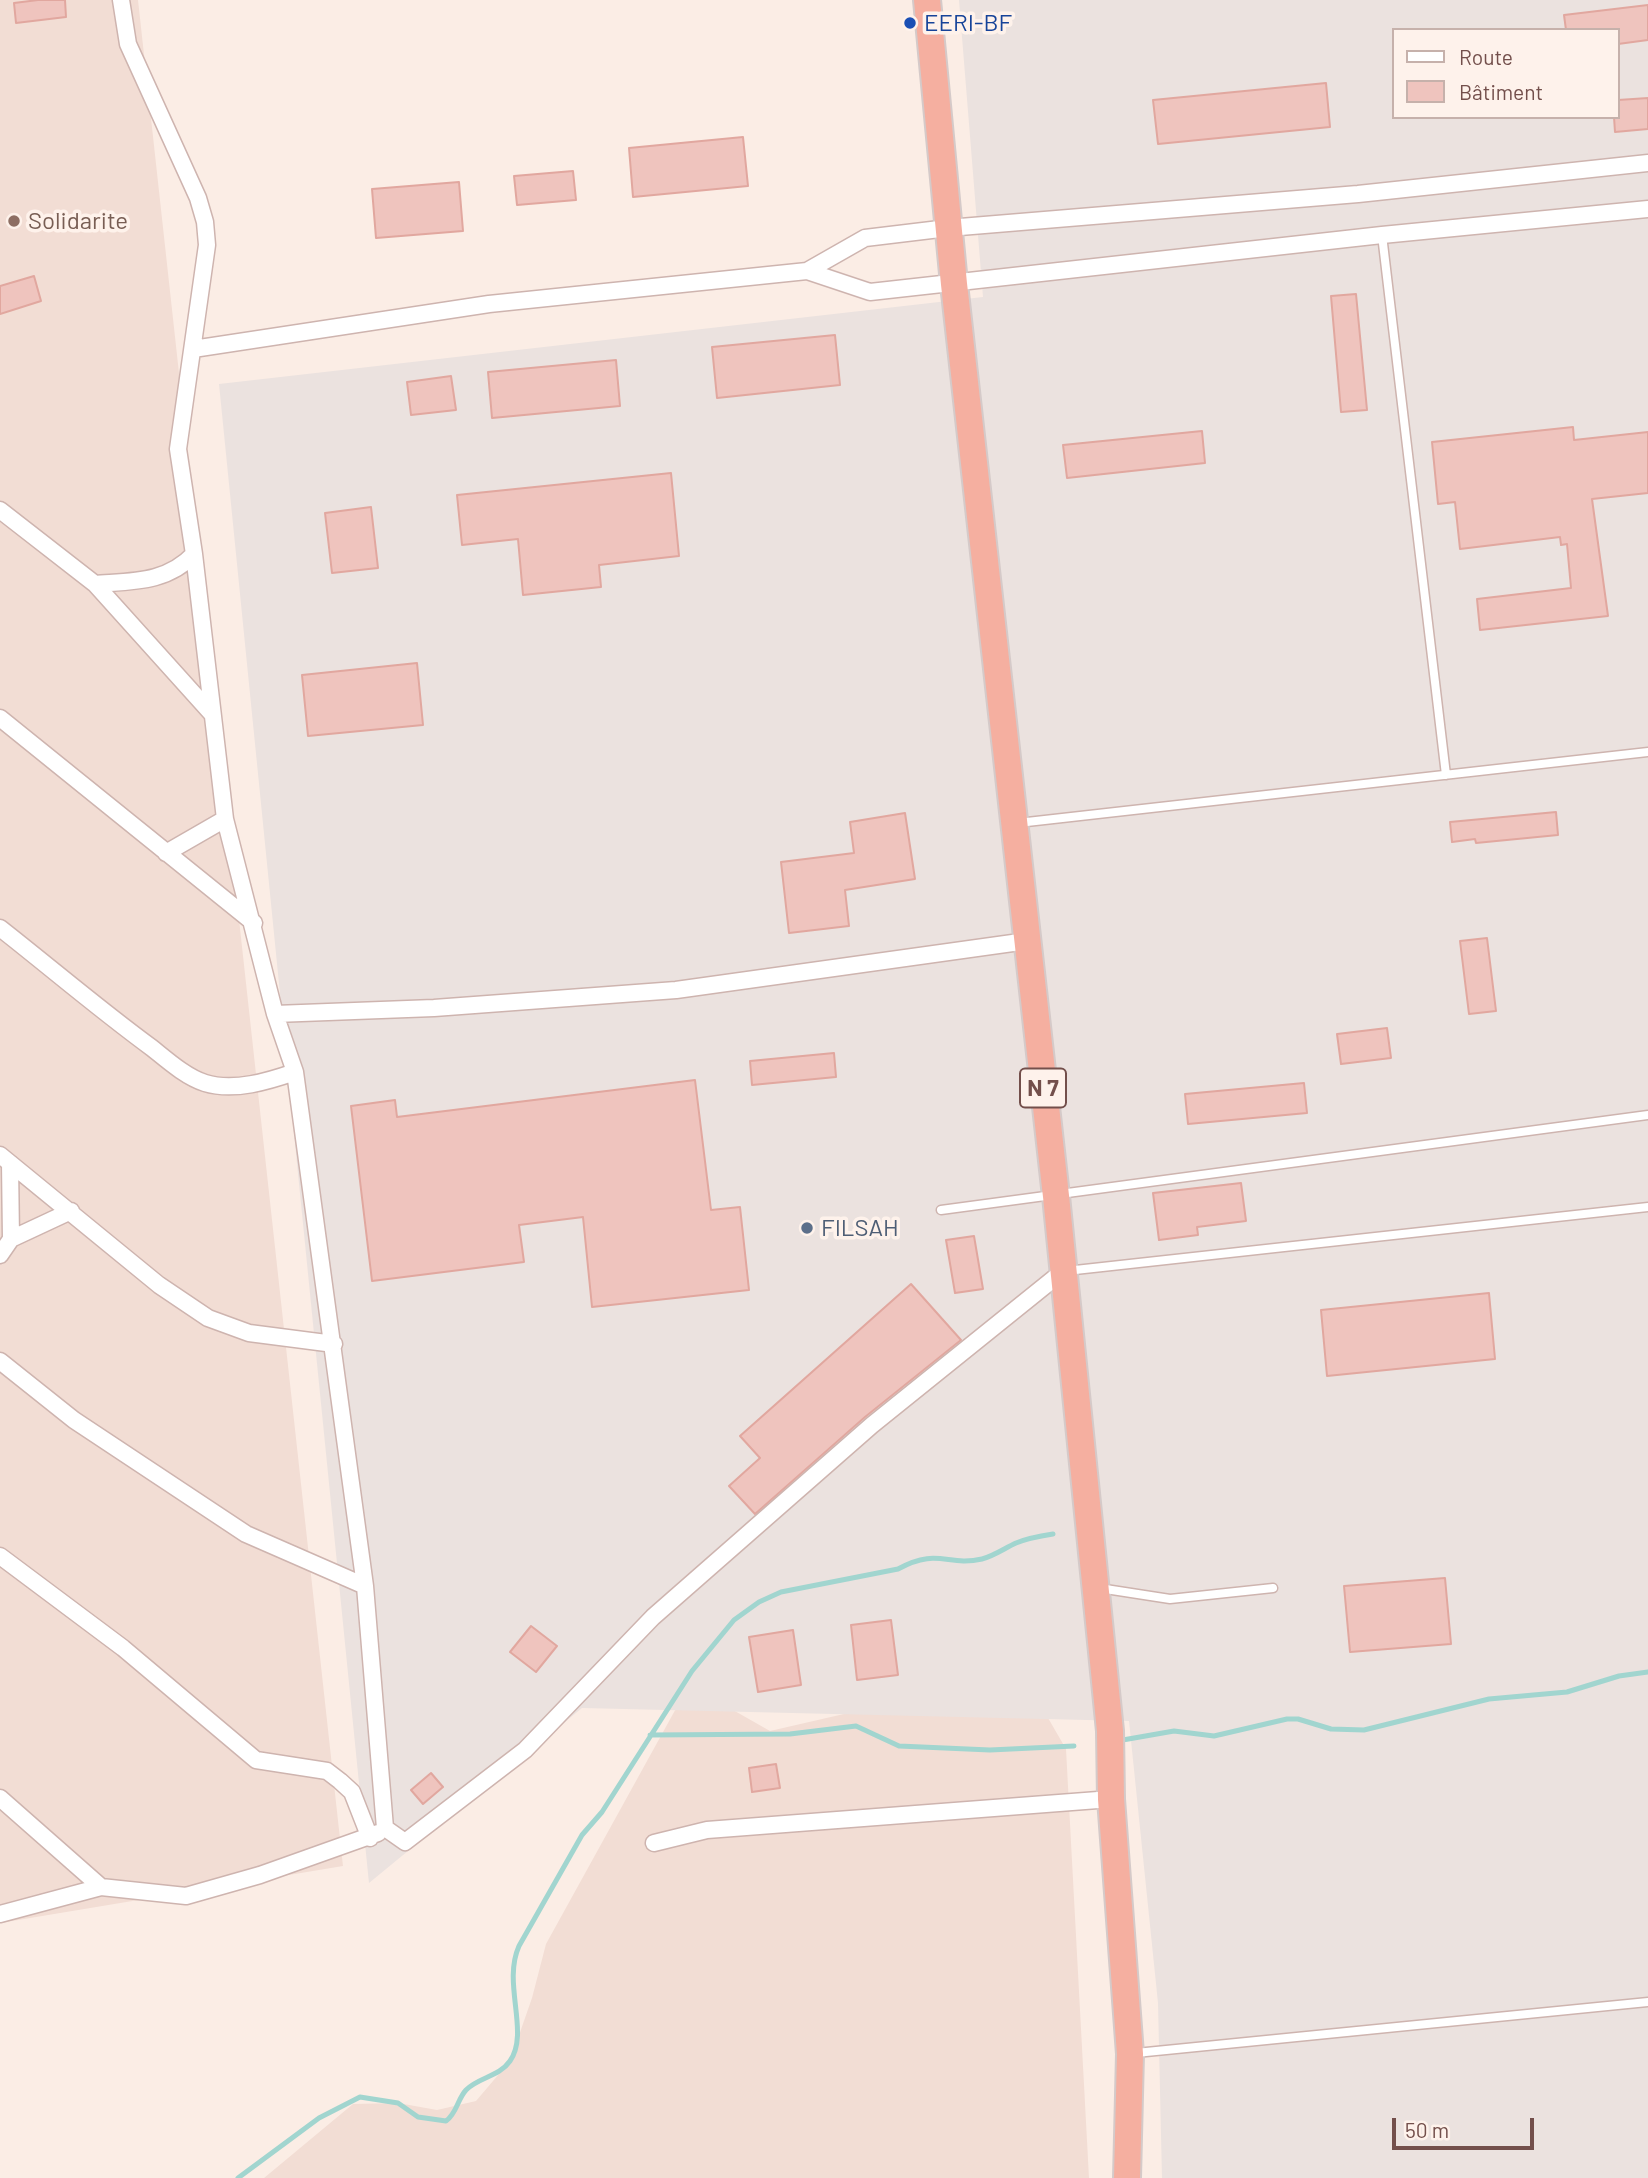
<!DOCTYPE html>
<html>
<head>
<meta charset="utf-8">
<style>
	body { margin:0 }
	#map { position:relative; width:1648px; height:2178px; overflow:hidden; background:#fbede5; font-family:Barlow,sans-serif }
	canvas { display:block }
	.legend { position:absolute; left:1392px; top:28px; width:228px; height:91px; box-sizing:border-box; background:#fef2eb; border:2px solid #c6b1ab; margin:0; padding:9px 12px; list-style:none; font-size:21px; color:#734f4b }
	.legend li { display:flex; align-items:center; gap:14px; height:35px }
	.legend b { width:35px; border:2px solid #c6b1ab }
	.scale { position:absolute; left:1392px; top:2118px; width:142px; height:32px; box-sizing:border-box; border:4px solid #734f4b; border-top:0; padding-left:9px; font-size:21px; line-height:24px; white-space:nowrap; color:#734f4b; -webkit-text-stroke:5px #fef2eb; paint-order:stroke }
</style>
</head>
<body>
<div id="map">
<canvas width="1648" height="2178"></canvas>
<ul class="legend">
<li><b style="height:9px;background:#fff"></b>Route</li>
<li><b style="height:19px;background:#efc4be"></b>Bâtiment</li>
</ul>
<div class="scale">50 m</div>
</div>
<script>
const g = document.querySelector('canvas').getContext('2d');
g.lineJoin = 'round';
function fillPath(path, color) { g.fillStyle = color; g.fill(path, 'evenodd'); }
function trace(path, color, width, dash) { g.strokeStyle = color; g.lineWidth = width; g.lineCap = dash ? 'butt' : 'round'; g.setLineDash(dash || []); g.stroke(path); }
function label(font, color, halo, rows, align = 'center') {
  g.font = font + ' Barlow,sans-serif'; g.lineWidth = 7; g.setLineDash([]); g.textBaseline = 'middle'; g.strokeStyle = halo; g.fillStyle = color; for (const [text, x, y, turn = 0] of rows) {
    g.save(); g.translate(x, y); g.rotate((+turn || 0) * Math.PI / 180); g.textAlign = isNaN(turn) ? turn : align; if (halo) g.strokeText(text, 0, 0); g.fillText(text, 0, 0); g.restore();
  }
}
const residential = new Path2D(`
	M0 0H138L343 1866 0 1923Z
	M1022 1673 1066 1749 1089 2178H264L353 2104 398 2103 437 2110 476 2101 510 2061 532 1998 546 1944 689 1685 770 1731Z`);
const industrial = new Path2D(`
	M959 0H1648V2178H1162L1158 2003 1129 1721 582 1708 369 1883 219 384 983 297ZM1394 30H1618V117H1394Z`);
const stream = new Path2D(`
	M650 1735 790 1734 856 1726 899 1746 990 1750 1074 1746
	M1117 1741 1174 1731 1214 1736 1287 1719H1298L1331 1729 1364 1730 1489 1699 1567 1692 1619 1676 1648 1672
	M238 2178 319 2118 360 2097 398 2103 418 2117 446 2121C457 2113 457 2100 466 2090 479 2077 499 2077 510 2061 530 2032 502 1984 519 1946L582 1835 602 1812 692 1671 734 1620 759 1602 781 1592 898 1569C938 1547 947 1567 982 1559 994 1556 1005 1548 1016 1543 1028 1538 1040 1536 1053 1534`);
const building = new Path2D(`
	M38 0H65L66 17 16 23 14 3Z
	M1648 5V40L1618 44V30H1566L1564 15Z
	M1326 83 1330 127 1158 144 1153 100Z
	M1648 98V129L1615 132 1614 117H1618V100Z
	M743 137 748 186 633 197 629 148Z
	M573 171 576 200 517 205 514 176Z
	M459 182 463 231 376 238 372 189Z
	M34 276 41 301 0 314V286Z
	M1356 294 1367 410 1341 412 1331 296Z
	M835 335 840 385 717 398 712 347Z
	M616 360 620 406 492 418 488 372Z
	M451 376 456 410 411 415 407 382Z
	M1573 427 1574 440 1648 432V493L1592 499 1608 616 1480 630 1477 599 1571 588 1567 544 1561 545 1560 537 1460 549 1455 502 1438 504 1432 442Z
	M1202 431 1205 463 1067 478 1063 445Z
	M671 473 679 556 599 565 601 587 523 595 518 539 462 545 457 495Z
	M371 507 378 568 332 573 325 513Z
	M417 663 423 725 308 736 302 675Z
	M1556 812 1558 835 1476 843 1475 839 1452 842 1450 822Z
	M905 813 915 879 845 890 849 926 789 933 781 862 854 853 850 822Z
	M1487 938 1496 1011 1469 1014 1460 941Z
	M1387 1028 1391 1058 1341 1064 1337 1034Z
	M834 1053 836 1077 752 1085 750 1061Z
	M695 1080 711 1210 740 1207 749 1290 592 1307 583 1217 519 1225 524 1262 372 1281 351 1106 395 1100 397 1117Z
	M1304 1083 1307 1113 1188 1124 1185 1094Z
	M1241 1183 1246 1221 1197 1227 1198 1235 1159 1240 1153 1193Z
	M974 1236 983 1289 955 1293 946 1240Z
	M911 1284 961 1340 865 1417 755 1514 729 1486 760 1458 740 1436Z
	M1489 1293 1495 1359 1327 1376 1321 1310Z
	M1445 1578 1451 1644 1350 1652 1344 1586Z
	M891 1620 898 1675 857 1680 851 1625Z
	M531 1626 557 1646 536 1672 510 1652Z
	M793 1630 801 1685 758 1692 749 1637Z
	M776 1764 780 1788 752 1792 749 1768Z
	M431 1773 443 1787 423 1804 411 1790Z`);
const service = new Path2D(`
	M1382 235 1446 775
	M1018 823 1648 752
	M941 1210 1648 1115
	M1066 1271 1648 1207
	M1099 1588 1170 1599 1273 1588
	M1136 2053 1648 2002`);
const minor = new Path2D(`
	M121 0 128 44 198 198 205 222 207 245 178 449 194 554 225 819 275 1014 295 1072 365 1586 385 1828
	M807 271 865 238 948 228 1358 194 1648 163
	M193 349 489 304 807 271 870 292 1382 235 1648 209
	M0 510 95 584 212 714
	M95 584C132 581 167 583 194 554
	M0 718 254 923
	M166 853 225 819
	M0 928C51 968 100 1010 152 1048 167 1060 186 1077 205 1083 234 1092 269 1081 295 1072
	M275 1014 434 1008 676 990 1027 941
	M0 1155 159 1285 208 1318 249 1333 334 1344
	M10 1163 11 1239
	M0 1255 11 1239 71 1211
	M0 1361 74 1420 246 1534 365 1586
	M0 1556 123 1648 256 1760 327 1771 340 1781 352 1792 370 1838
	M0 1798 101 1887
	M385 1828 405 1842 525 1750 653 1617 872 1425 1062 1272
	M654 1843 707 1830 1111 1799
	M0 1914 101 1887 186 1896 260 1875 378 1833`);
const trunk = new Path2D(`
	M927 0 954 284 1056 1196 1110 1731 1111 1799 1130 2054 1127 2178`);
const markers = [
	[910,23,7,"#1a4fb4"],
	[14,221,7,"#8d6e63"],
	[807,1228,7,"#5c6f8a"]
];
const shields = [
	[1043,1088,46]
];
const shieldNames = [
	["N 7",1043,1088]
];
const transitNames = [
	["EERI-BF",924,23]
];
const educationNames = [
	["Solidarite",28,221]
];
const serviceNames = [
	["FILSAH",821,1228]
];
fillPath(residential, '#f2ddd4');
fillPath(industrial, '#ebe2df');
trace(stream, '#a1d5cf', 5);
fillPath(building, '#efc4be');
trace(building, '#e1a79f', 2);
trace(service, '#ceb4af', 11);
trace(minor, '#ceb4af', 19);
trace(trunk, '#d5cac9', 30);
trace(service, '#fff', 8);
trace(minor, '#fff', 16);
trace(trunk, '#f5afa0', 26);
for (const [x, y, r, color] of markers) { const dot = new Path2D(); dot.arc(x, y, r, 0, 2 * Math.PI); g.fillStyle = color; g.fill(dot); trace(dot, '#fef2eb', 2.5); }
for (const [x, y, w] of shields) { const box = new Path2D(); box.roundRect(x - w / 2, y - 19.5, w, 39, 5); g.fillStyle = '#fef2eb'; g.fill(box); trace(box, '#734f4b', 2); }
label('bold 23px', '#734f4b', null, shieldNames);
label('24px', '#164399', '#fef2eb', transitNames, 'left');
label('24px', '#785e54', '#fef2eb', educationNames, 'left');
label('24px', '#4e5e75', '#fef2eb', serviceNames, 'left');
</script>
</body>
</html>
